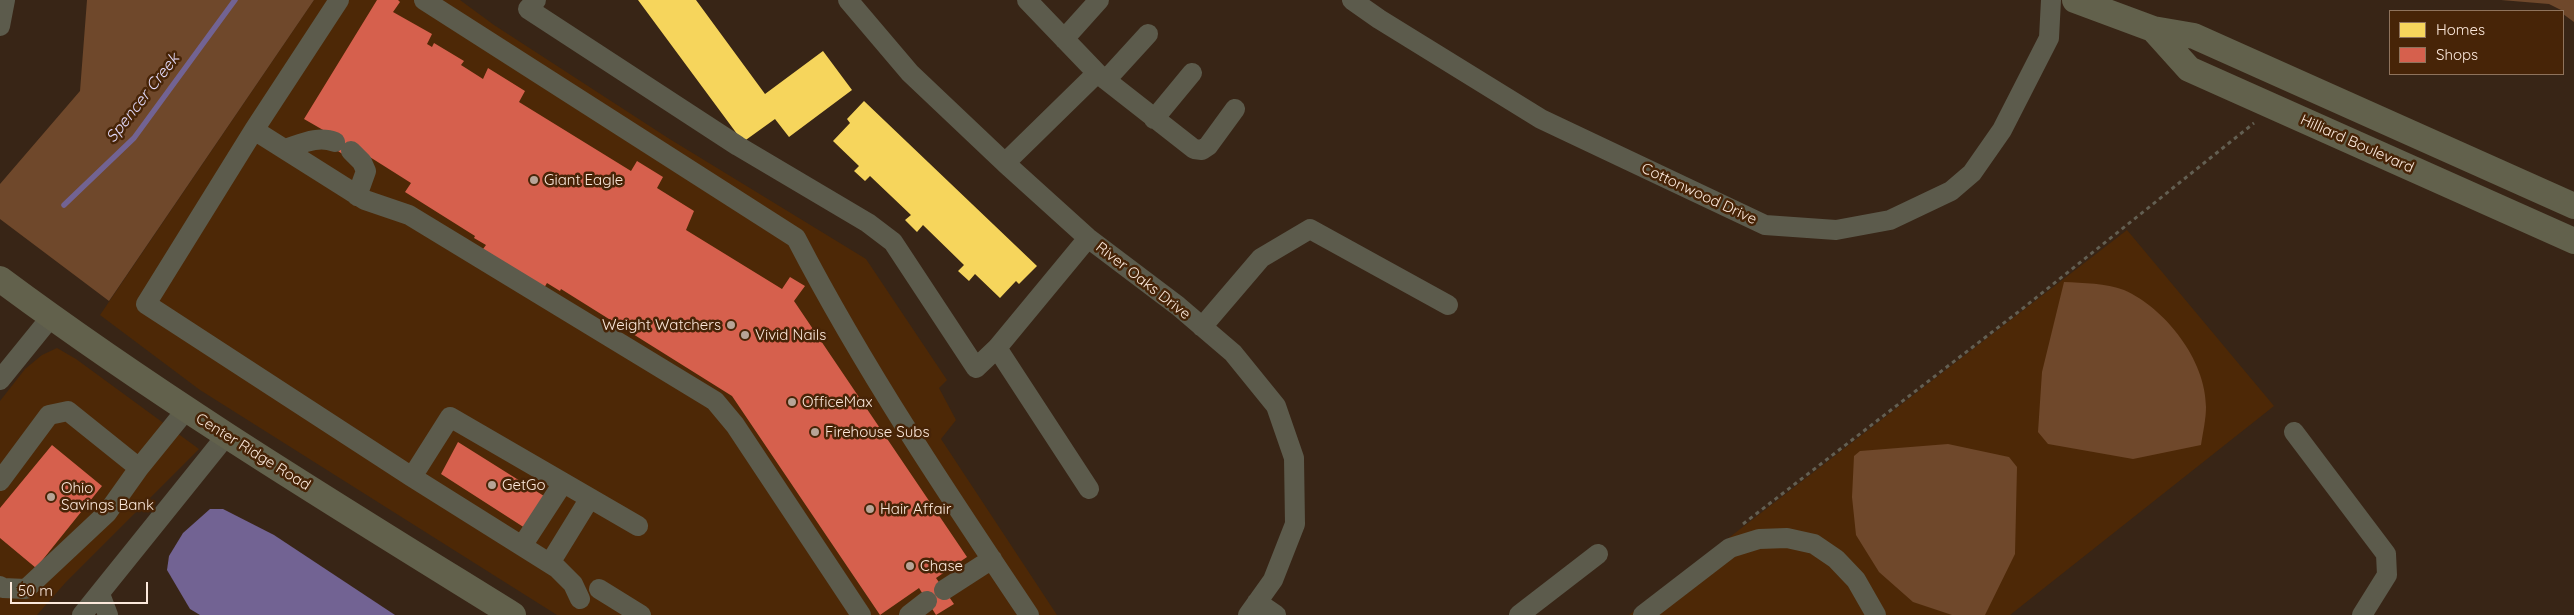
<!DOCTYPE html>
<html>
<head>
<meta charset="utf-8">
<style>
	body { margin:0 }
	#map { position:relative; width:2574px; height:615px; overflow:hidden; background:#382516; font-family:Quicksand,sans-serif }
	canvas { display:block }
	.legend { position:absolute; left:2389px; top:10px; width:175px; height:65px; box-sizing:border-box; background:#472407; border:1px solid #8f735c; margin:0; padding:6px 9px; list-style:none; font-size:15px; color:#fce9dc }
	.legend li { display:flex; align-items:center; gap:10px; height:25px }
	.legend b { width:25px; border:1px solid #8f735c }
	.scale { position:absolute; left:10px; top:582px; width:138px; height:22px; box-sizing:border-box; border:2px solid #fce9dc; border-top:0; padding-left:6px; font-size:15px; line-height:18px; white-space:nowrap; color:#fce9dc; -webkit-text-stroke:4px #472407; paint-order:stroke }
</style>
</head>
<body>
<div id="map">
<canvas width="2574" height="615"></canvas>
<ul class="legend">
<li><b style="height:14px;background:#f6d55c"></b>Homes</li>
<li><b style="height:14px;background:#d6604d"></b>Shops</li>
</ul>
<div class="scale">50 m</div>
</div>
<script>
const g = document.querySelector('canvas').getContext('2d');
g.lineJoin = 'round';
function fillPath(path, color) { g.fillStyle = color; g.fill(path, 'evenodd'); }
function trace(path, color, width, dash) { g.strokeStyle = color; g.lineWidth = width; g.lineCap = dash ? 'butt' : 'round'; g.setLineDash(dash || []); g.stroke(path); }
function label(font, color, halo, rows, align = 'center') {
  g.font = font + ' Quicksand,sans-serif'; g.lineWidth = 5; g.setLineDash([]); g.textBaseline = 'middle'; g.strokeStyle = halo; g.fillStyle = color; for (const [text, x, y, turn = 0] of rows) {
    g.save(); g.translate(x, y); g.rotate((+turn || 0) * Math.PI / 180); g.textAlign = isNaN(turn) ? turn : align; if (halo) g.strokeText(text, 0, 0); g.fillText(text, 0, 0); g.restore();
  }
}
const built = new Path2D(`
	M314 0H460L494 25 668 138 866 259 947 380 939 388 956 420 941 439 1057 615H557L200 390 100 315Z
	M2127 230 2274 406 2010 615H1629Z
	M57 348 76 359 199 449 66 582 37 615H0V401L25 369 42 355Z`);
const green = new Path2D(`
	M87 0H314L109 301 0 219V184L80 91Z
	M2501 0H2574V22L2563 14V11L2549 4Z
	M2064 282C2083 283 2106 283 2124 290 2165 308 2206 360 2206 407 2206 419 2203 432 2201 445L2133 459 2048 444 2038 432 2042 372Z
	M1948 444 2009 457 2017 467 2015 554 1985 615H1952L1913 602 1879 572 1856 535 1852 497 1854 456 1860 451Z`);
const water = new Path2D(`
	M210 509H223L274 535 395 615H200L190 609 167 570 169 556 183 533Z`);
const homes = new Path2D(`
	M638 0H696L765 94 823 51 852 90 789 137 775 119 743 142Z
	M864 101 1037 266 1019 284 1016 281 1000 298 975 274 969 281 958 271 964 265 923 225 917 232 905 220 911 215 870 176 865 181 854 171 859 166 833 141 850 123 847 119Z`);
const shops = new Path2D(`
	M377 0H398L400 2 393 12 432 34 427 44 432 47 434 43 464 61 461 65 483 79 488 68 525 91 519 102 631 171 637 161 663 177 657 188 694 211 686 230 782 289 790 277 805 286 794 301 967 557 936 578 954 604 936 615 919 588 880 615 732 396 561 289 560 291 547 283 544 288 483 249 486 245 474 238 475 236 405 192 411 183 354 147 347 157 332 147 337 138 304 119Z
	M458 442 544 496 525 528 441 474Z
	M52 445 102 486 36 568 0 538V508Z`);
const stream = new Path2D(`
	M64 205 134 138 235 0`);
const path = new Path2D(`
	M1743 524 2022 309 2254 123`);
const minor = new Path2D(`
	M424 0 796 238C864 369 947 493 1029 615
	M536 0 528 9 738 146 868 223 893 242 976 368 997 348 1088 238
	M848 0 910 73 1005 163 1088 238 1178 306 1233 353 1276 406 1294 458 1295 524 1273 580 1248 615
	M1352 0 1379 19 1541 119 1765 225 1836 230 1890 220 1951 191 1972 173 2002 130 2049 38 2051 0
	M0 26 5 0
	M1064 39 1099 0
	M1097 73 1194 149 1202 150 1208 146 1235 109
	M1106 80 1148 34
	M1154 119 1192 73
	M254 130 339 0
	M285 149C301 144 318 135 335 142
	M351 151 362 162 366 171 357 196
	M1005 163 1097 73 1027 0
	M1202 327 1261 258 1310 229 1448 305
	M997 348 1089 489
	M0 380 51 317
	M2294 432 2386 554 2387 575 2362 615
	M412 477 450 417 638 526
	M0 481 49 415 68 411 139 468 186 410
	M522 546 563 483
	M550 563 590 498
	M0 586 3 588 26 589 107 513 139 468
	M599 589 641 615
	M944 590 992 559
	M100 594 108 615
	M580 599 573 584 557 568 412 477 146 304 254 130 365 200 409 215 715 401 735 425 861 615
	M1257 602 1276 615
	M82 615 226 436
	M909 615 927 601
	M1519 615 1598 554
	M1643 615 1730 548 1759 539 1787 538 1814 544 1836 559 1856 580 1876 615`);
const major = new Path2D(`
	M2075 0 2153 29 2194 36 2574 206
	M2153 29 2189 69 2574 241
	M0 279C164 401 339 507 513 615`);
const markers = [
	[534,180,5,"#b7a497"],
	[731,325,5,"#b7a497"],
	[745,335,5,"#b7a497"],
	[792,402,5,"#b7a497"],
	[815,432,5,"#b7a497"],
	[492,485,5,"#b7a497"],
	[51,497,5,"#b7a497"],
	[870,509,5,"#b7a497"],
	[910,566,5,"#b7a497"]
];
const streetNames = [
	["Hilliard Boulevard",2357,144,24],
	["Cottonwood Drive",1699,194,25],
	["River Oaks Drive",1143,281,38],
	["Center Ridge Road",253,452,32]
];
const poiNames = [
	["Giant Eagle",544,180],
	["Weight Watchers",721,325,"right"],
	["Vivid Nails",755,335],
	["OfficeMax",802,402],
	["Firehouse Subs",825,432],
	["GetGo",502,485],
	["Ohio",61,488],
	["Savings Bank",61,505],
	["Hair Affair",880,509],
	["Chase",920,566]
];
const waterNames = [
	["Spencer Creek",143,98,-52]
];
fillPath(built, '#4d2806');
fillPath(green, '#6f482b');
fillPath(water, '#726393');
fillPath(homes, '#f6d55c');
fillPath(shops, '#d6604d');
trace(stream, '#726393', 5.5);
trace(path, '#635f52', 3, [4, 4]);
trace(minor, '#5c5b4c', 20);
trace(major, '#62614c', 26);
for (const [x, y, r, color] of markers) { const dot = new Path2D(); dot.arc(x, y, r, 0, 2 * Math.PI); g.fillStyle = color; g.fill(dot); trace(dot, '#472407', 2); }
label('15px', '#fce9dc', '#472407', streetNames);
label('15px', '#fce9dc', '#472407', poiNames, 'left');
label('italic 16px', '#e4dcfd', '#472407', waterNames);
</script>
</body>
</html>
